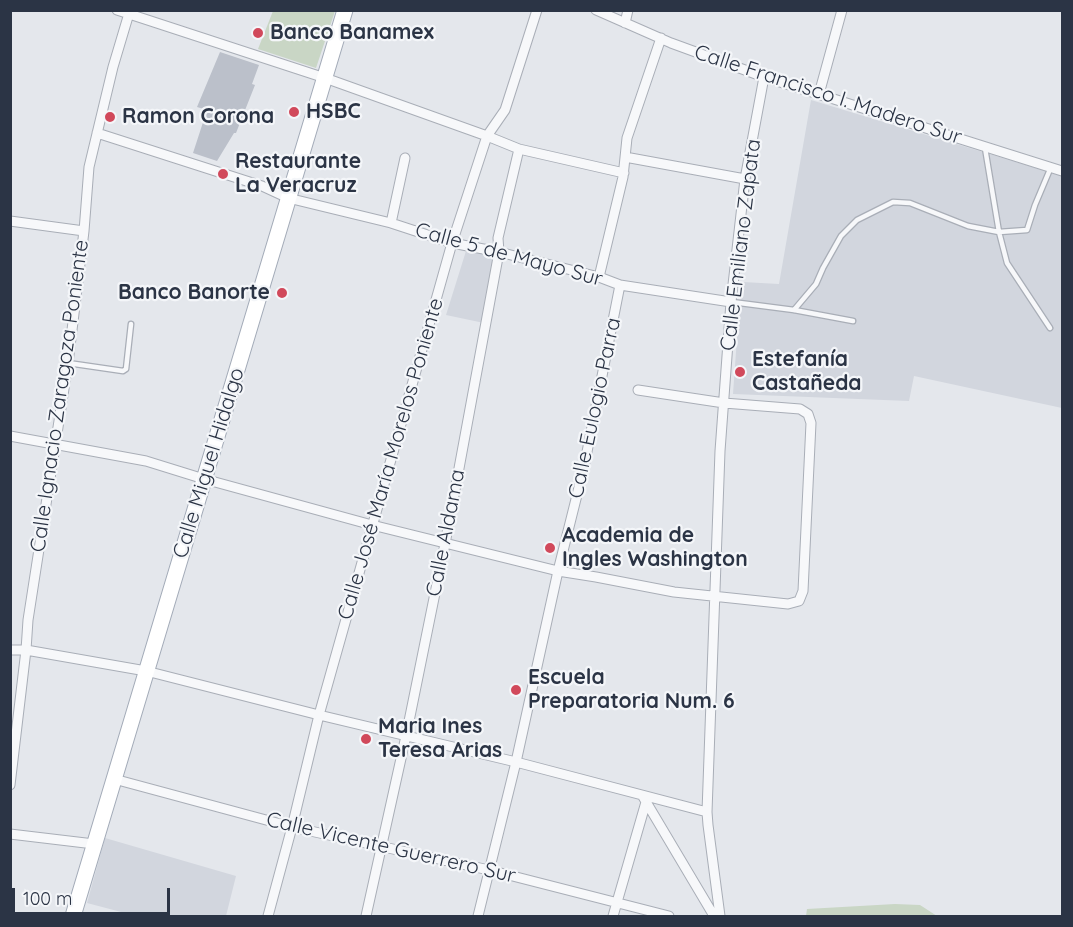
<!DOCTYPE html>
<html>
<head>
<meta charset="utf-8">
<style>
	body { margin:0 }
	#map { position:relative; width:1073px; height:927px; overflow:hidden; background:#e4e7ec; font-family:Quicksand,sans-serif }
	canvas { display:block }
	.frame { position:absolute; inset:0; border:12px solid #2b3445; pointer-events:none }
	.scale { position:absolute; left:12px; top:888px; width:158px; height:27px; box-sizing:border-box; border:3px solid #2b3445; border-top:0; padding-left:8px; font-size:18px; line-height:21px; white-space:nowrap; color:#2b3445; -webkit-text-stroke:4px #f4f6f9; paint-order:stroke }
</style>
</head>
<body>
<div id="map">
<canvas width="1073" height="927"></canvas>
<div class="frame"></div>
<div class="scale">100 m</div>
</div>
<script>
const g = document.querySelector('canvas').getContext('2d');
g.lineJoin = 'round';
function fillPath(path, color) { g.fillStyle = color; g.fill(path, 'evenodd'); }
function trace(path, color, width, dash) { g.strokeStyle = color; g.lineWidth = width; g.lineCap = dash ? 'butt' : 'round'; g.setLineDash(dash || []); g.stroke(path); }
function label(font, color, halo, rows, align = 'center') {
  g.font = font + ' Quicksand,sans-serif'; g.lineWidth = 4.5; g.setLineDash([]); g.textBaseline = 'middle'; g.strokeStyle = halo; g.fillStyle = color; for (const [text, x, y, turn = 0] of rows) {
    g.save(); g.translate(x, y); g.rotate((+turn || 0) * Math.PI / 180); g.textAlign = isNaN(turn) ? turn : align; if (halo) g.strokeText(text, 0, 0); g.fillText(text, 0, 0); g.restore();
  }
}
const built = new Path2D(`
	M811 100 1062 176V408L914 376 909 401 733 394 737 338 743 282 779 284Z
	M466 251 495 257 484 323 446 315Z
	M105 838 236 876 226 916H125V913L87 903Z`);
const green = new Path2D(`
	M273 11H335L316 68 258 49Z
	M895 904 920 905 937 916H806L807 909Z`);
const building = new Path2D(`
	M220 52 259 65 252 84 255 85 236 133H234L217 161 193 153 207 110 197 107Z`);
const service = new Path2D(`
	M985 148 999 232 1007 263 1050 328
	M732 302 794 310 853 321
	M794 310 816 284 823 268 841 236 857 220 893 202 910 203 968 226 999 232 1027 230 1035 205 1051 167
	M68 363 123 371 126 369 131 324`);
const minor = new Path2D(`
	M117 10 325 78 487 136 519 149 624 173
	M596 10 671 43 764 77 1062 171
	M625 23 628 10
	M819 94 842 10
	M97 133 262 186 288 198 391 223 452 243 499 252 599 277 620 285 731 302
	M625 157 745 179
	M10 221 84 231
	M391 223 405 158
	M599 277 623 177 627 138 661 38
	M10 436 146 461 204 479 372 525 558 571 596 577 674 592 788 604 799 601 803 591 811 423 808 414 800 409 724 403 638 390
	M10 650H26L146 671 319 715 516 762 707 812
	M114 779 292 827 489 870 669 916
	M10 785 26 650 28 620 68 363 84 231 89 167 113 67 130 10
	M642 795 714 916
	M10 834 94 844
	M268 916 292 827 319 715 452 243 487 136 505 110 537 10
	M366 916 406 736 445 544 499 252 498 238 519 149
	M478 916 516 762 558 571 584 467 620 285
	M613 916 646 802
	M720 916 708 825 707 812 720 451 731 302 745 179 764 77`);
const primary = new Path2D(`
	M73 916 345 10`);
const markers = [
	[258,33,6,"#d1495b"],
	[294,112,6,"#d1495b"],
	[110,117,6,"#d1495b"],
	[223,174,6,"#d1495b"],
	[282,293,6,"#d1495b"],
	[740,372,6,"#d1495b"],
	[550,548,6,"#d1495b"],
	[516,690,6,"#d1495b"],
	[366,739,6,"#d1495b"]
];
const poiNames = [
	["Banco Banamex",270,33],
	["HSBC",306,112],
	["Ramon Corona",122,117],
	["Restaurante",235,162],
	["La Veracruz",235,186],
	["Banco Banorte",270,293,"right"],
	["Estefanía",752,360],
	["Castañeda",752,384],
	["Academia de",562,536],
	["Ingles Washington",562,560],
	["Escuela",528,678],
	["Preparatoria Num. 6",528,702],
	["Maria Ines",378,727],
	["Teresa Arias",378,751]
];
const streetNames = [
	["Calle Francisco I. Madero Sur",828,95,18],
	["Calle Emiliano Zapata",741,245,-83],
	["Calle 5 de Mayo Sur",509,255,15],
	["Calle Ignacio Zaragoza Poniente",60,396,-82],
	["Calle Eulogio Parra",595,408,-78],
	["Calle José María Morelos Poniente",391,459,-74],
	["Calle Miguel Hidalgo",209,463,-73],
	["Calle Aldama",446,533,-79],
	["Calle Vicente Guerrero Sur",391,848,13]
];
fillPath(built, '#d2d6de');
fillPath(green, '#c9d6c5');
fillPath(building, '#bbc0ca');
trace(service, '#a9aeb7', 7);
trace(minor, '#a9aeb7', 11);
trace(primary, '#a3abb8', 17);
trace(service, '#f7f8fa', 4.5);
trace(minor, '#f7f8fa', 9);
trace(primary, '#fff', 15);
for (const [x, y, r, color] of markers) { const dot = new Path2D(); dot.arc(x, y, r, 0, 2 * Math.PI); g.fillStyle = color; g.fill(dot); trace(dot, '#f4f6f9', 2); }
label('bold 21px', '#2b3445', '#f4f6f9', poiNames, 'left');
label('21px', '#2b3445', '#f4f6f9', streetNames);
</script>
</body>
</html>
